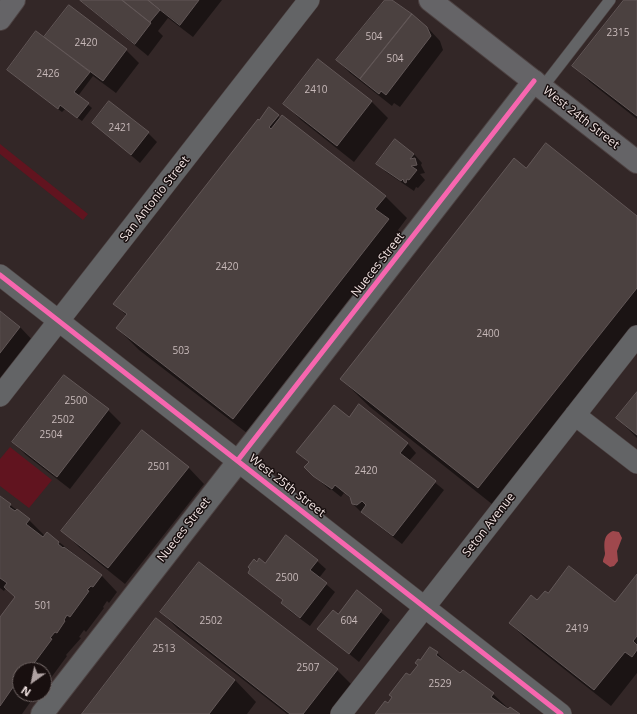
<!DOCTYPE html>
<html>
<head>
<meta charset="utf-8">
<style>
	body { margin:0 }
	#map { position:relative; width:637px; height:714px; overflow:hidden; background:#332727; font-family:"Open Sans",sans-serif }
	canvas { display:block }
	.north { position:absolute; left:12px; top:662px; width:40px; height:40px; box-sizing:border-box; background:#180f0f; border:1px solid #6f6463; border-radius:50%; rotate:213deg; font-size:11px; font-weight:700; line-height:16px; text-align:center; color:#f1e3e2 }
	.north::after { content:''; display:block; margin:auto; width:14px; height:18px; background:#aea1a1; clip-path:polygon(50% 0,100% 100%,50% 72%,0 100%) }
</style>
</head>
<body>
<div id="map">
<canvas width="637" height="714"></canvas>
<div class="north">N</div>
</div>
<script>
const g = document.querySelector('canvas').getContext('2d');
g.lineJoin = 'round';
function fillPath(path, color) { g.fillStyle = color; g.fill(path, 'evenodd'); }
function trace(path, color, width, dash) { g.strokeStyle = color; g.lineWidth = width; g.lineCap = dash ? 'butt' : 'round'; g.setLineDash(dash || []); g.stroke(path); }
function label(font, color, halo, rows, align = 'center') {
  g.font = font + ' "Open Sans",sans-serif'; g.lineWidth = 3; g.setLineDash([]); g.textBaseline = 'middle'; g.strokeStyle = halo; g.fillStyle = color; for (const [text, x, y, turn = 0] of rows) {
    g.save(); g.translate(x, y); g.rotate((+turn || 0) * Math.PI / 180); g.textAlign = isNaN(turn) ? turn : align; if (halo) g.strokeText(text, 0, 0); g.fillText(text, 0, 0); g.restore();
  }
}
const green = new Path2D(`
	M0 144 88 214 83 220 0 154Z
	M10 447 52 480 29 508 0 486V459Z`);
const water = new Path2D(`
	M613 531 619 532 622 538 617 551 618 561 614 566 610 567 603 562C603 558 605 557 605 553 604 544 603 535 613 531Z`);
const shadow = new Path2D(`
	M80 0H222L193 37 168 18 158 31 163 36 148 56Z
	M387 0 427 27 440 41 443 50 400 107 394 103 392 106 350 73 337 60 381 4Z
	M625 0H637V119L590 82 574 66Z
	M69 6 126 50 139 63 116 93 93 76 78 96 92 108 82 121 65 109 62 112 12 74 49 40Z
	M319 61 372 102 388 118 354 162 301 120 285 104Z
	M278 116 385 196 407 218 398 230 410 242 256 440 139 350 117 328 127 316 115 304Z
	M93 123 148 133 157 142 140 163Z
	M414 154 422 163 421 165 425 173 420 174 425 180 418 188 416 187 414 191 386 172 378 163Z
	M526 169 637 217V353L507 516 370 407 341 379Z
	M0 312 20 327 36 344 0 390Z
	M64 376 108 410 121 423 70 489 26 455 13 442Z
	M637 393V438L617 418Z
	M359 406 408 444 416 453 409 461 444 490 402 544 362 513 353 504 351 499 344 493 341 497 331 489 330 490 314 476 309 463 297 452 349 418Z
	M188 467 204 484 125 584 79 547 63 531Z
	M0 497 29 520 45 536 59 542 101 575 117 592 109 603 107 601 103 607 104 608 86 632 84 630 79 637 81 638 66 655 67 656 45 686 44 670H20V694H36L22 714H0V618L16 598 6 588 4 591 0 588Z
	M317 561 326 569 319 578 335 592 310 626 291 612 282 603 284 601 249 573 257 563Z
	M637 576V673L611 706 526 639 510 623 548 595 616 603Z
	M357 592 390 620 359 662 319 629 339 615Z
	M161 612 337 670 353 686 332 714H287L177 628Z
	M437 653 453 669 460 675 463 671 493 694 509 709 518 714H377L388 705 421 662Z
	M235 680 256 702 247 714H83Z`);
const building = new Path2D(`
	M80 0H122L151 23 135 44Z
	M122 0H148L160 10 150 22Z
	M148 0H199L180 25Z
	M385 0H392L412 14 360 79 336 60Z
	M624 0H637V116L572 66Z
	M69 5 127 49 103 81 44 37Z
	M412 14 427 27 431 36 386 95 381 91 379 94 360 79Z
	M36 31 90 72 74 92 89 103 77 118 60 105 58 109 7 70Z
	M318 59 372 101 337 146 283 104Z
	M109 101 149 132 131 155 92 123Z
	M269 107 279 115 269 127 271 129 282 115 386 196 375 209 389 219 233 419 116 328 127 314 113 304 258 119 259 120Z
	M395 139 414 154 410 159 415 158 417 165 411 166 417 170 409 180 407 179 406 183 404 182 403 179 401 181 376 164Z
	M546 143 637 216V288L478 488 340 379 514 158 526 168Z
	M0 311 20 327 0 353Z
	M64 375 109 409 57 477 12 442Z
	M637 392V435L616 418Z
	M359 404 408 443 400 453 436 481 393 536 361 512 366 505 362 501 357 505 352 504 350 497 335 485 332 489 313 476 304 467 309 462 296 452 334 405 349 417Z
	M142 430 189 467 108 568 61 531Z
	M0 496 11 504 9 507 15 511 17 509 30 519 26 524 43 537 47 532 59 542 58 544 63 548 64 547 102 575 93 587 91 586 87 590 89 591 70 617 67 615 64 620 65 621 57 633 55 632 50 638 52 639 29 670H20V677L0 706V617L15 597 4 587 7 583 0 578Z
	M286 535 318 560 310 570 327 583 300 618 281 603 283 600 248 573 250 569 248 567 254 559 257 562 259 558 265 563Z
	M199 562 338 669 303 714H290L160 612Z
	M569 566 615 602 637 574V636L633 641 637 645V650L632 657 625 652 594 690 509 623 531 595 537 600 545 591 548 593Z
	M357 590 382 610 349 654 317 629 333 610 338 614Z
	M156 618 235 680 209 714H82Z
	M430 647 438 652 436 655 460 673 463 670 494 693 491 697 508 709 510 707 520 714H375L385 701 388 703 392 697 389 695 406 673 410 675 418 665 415 663 418 659 420 660Z`);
const service = new Path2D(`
	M542 88 610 0`);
const minor = new Path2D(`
	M0 275 561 714
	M0 396 309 0
	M575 415 637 463
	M341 714 637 336`);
const tertiary = new Path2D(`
	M42 714 534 81`);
const primary = new Path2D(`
	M430 0 637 162
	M0 19 14 0`);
const cycleway = new Path2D(`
	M0 275 561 714
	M238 460 534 81`);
const numberNames = [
	["2315",618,33],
	["504",374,37],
	["2420",86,43],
	["504",395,59],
	["2426",48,74],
	["2410",316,90],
	["2421",120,128],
	["2420",227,267],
	["2400",488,334],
	["503",181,351],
	["2500",76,401],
	["2502",63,420],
	["2504",51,435],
	["2501",159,467],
	["2420",366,471],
	["2500",287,578],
	["501",43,606],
	["2502",211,621],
	["604",349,621],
	["2419",577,629],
	["2513",164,649],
	["2507",308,668],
	["2529",440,684]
];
const streetNames = [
	["West 24th Street",581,118,38],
	["San Antonio Street",155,199,-52],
	["Nueces Street",378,265,-52],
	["West 25th Street",287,486,38],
	["Seton Avenue",489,525,-52],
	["Nueces Street",184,530,-52]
];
fillPath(green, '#61141f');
fillPath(water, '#9f484d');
fillPath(shadow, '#0007');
fillPath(building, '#4b4140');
trace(building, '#625757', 1);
trace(service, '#4d4242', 12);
trace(minor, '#4d4242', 22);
trace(tertiary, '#4d4242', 24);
trace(primary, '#4d4242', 24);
trace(service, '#636466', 11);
trace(minor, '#636466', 21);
trace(tertiary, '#636466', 22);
trace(primary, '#656467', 22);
trace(cycleway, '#f766af', 5);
label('10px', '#c8baba', null, numberNames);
label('12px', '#f1e3e2', '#180f0f', streetNames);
</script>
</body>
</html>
